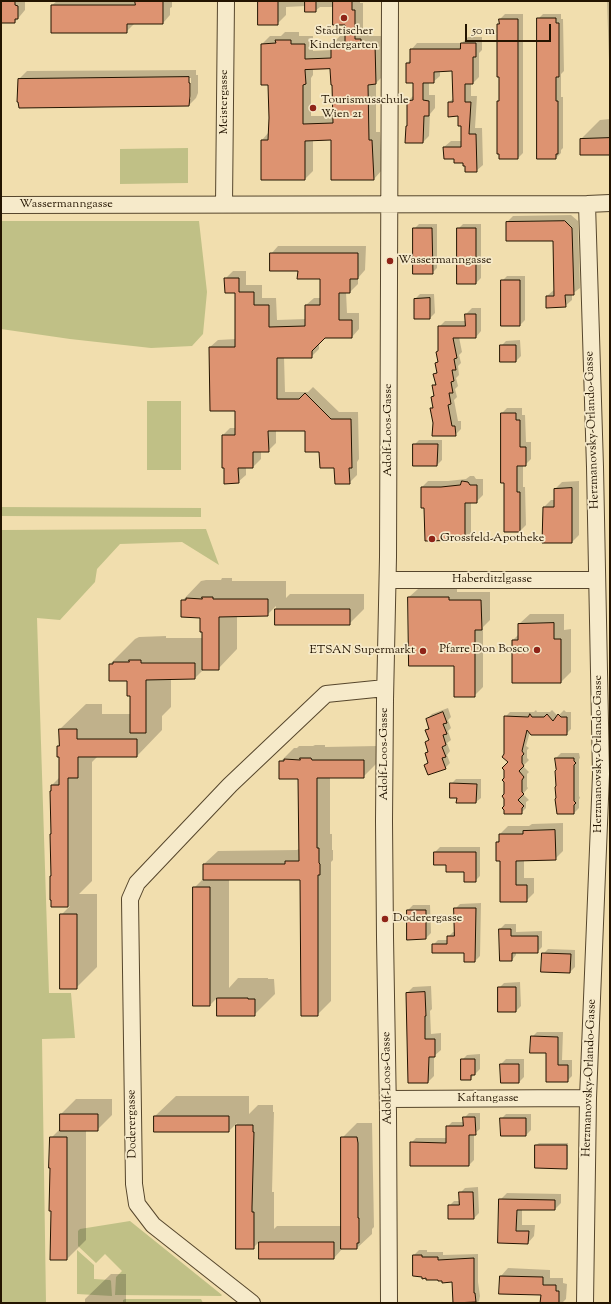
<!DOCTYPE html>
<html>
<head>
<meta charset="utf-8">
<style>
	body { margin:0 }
	#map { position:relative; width:611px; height:1304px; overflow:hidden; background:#f1deae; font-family:"Sorts Mill Goudy",serif }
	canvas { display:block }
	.frame { position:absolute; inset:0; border:2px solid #231400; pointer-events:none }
	.scale { position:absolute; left:465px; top:24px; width:86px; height:18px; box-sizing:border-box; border:2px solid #231400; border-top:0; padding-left:5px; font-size:12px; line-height:14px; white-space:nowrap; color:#231400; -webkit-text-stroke:3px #f6eaca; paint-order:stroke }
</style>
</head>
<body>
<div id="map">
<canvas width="611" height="1304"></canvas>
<div class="frame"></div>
<div class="scale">50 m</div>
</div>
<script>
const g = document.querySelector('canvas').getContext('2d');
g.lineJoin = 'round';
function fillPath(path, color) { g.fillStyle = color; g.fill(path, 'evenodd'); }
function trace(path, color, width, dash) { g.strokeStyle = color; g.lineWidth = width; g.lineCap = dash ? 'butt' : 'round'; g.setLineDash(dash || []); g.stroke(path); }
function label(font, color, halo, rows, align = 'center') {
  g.font = font + ' "Sorts Mill Goudy",serif'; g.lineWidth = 3.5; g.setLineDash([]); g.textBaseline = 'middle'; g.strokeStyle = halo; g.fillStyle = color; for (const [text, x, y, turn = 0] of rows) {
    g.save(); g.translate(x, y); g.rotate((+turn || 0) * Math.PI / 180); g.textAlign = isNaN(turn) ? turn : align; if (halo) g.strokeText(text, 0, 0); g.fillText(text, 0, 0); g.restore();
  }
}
const green = new Path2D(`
	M188 148V183L120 184V149Z
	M1 221H199L207 292 203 334 192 346 151 348 70 339 1 329Z
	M147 401H181V470H147Z
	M1 507 201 508V517L1 516Z
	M206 529 219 565 182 542 120 544 97 569 95 582 60 620 37 618 49 993H71L75 1038 42 1039 46 1303H1V530Z
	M130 1221 222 1295 221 1296 115 1295 116 1277 122 1271 105 1254 96 1263 78 1246V1231L80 1229Z
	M77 1250 94 1265V1279L110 1280 111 1281 112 1296 77 1294Z
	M125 1299H201L203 1303H123V1300Z`);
const shadow = new Path2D(`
	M1 1H25V10L15 22H1Z
	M57 1H172V7L170 8V15L163 23H134V24L126 32 52 5Z
	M259 1H360V3H363V32H369V36H383L384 75 376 83V132H380L382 170 374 179 332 139 313 140V171L305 179 262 140 269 132V84L262 44 270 36H281L285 32H299V36H313V51L332 50V44L340 36H346V24L334 7H320L315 11 306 6 286 7V15L277 24ZM331 68 334 116H311V78L313 75V69Z
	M607 1H610V61H609Z
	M505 14H523V153L518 158 498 102 500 100 498 24 500 22V19Z
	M543 14H561V19H563L564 71 561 74V97H563V148L561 150V153L556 158H538V19Z
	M468 37H482V50L479 53V77L473 83H471V96H477L475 128H482L483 165 476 171 455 158 444 147 451 141H462V125L459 115 449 102 454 98 453 70H440V76L433 82H429V95H435V108L430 114 429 136 423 142 408 125V101L414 95V82L407 63 411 59V50L417 43H462Z
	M196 70V75H198V93L196 98 189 105 18 101 19 79 27 71ZM189 78H191V99H189Z
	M610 119V154L581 139 600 120Z
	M571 215 578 221 580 288 572 294V300L565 306 547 296 555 289 554 240 507 222 513 216Z
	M419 224H437V268L432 273 414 229Z
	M463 224H481V278L476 283 458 229Z
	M278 246H366L365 270 358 278V284L350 292H346L347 313H359V329L352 337H325L319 343V349L311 357H284L285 392H308L313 387 339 412H358L359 459 357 462V475L349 483 320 451 306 430H276V443L268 451H261V459L253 467H246V475L238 482 223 435 230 428H236V410L210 347 218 340 236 339V292L225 279 233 271H246V285H262V298H276L277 320 306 319V305L314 298H321V278L299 270 271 254Z
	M507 276H525V320L520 325 502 281Z
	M420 294H434L435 313 430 318H415V299Z
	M472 308H481V331L476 337H459L462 352 459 355 461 363 458 366 459 375 456 378 458 386 455 389 457 397 454 400 458 421H461V429L455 435 434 423 431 409 434 406 432 397 435 394 433 386 436 383 435 374 438 371 436 363 439 360V327L445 321H466V314Z
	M520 340 521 356 516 361 501 346 506 341Z
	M507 408H522V415H525L526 442H531V459L525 465H523V487H525L526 525 520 531 505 482 502 413Z
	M419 440H442V460L437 465H414V445Z
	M470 476H474L476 479H483V495L476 502H471V533L465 539 425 507H422V487L428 481H448L466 479Z
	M579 481V535L572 542 544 507 551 500H555V489L562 482Z
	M222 578H232V581H286V598L290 594H364V609L349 624H276V606L267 615H237V649L218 669H204L195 678 171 679V707L162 716V730L137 756H98L92 762V881L79 894H97V967L76 988 61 915 70 906H52L51 834 52 833V785L60 777V756L58 746 60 744V729L86 704H102V714H131V695L128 680 110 664 135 639 139 637 166 636V638H203L201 617 182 601 201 581 206 580H221Z
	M418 589H457V592H490V620L483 627V687L474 696 409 597Z
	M530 614H564V630L571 629V672L561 682 513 640 519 634V624Z
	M448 708 451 717 448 720 451 728 448 731 451 740 447 743 450 751 447 755 450 763 445 768 425 765 429 761 426 753 429 750 426 742 429 739 426 730 430 727 427 719 432 714Z
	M536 710 537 712H550L552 710 558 716 564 710 566 712H571V729L566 734 530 732 526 746 529 748 527 750V758L529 760 523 766 529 772 527 774V787L528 788 523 794 529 800 526 802V808L521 813 505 806V778L509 762 505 755V717L510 712H534Z
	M315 745H325V747L377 746V763L363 777H330V834H332V850H333V860L331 862V1001L317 1015 301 879H229V988L238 978H268V979H274L275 994 254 1015H218V997L210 1005 194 888 204 878V864L218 851 297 850 300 848 299 778 280 762 294 748H297L299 746H313Z
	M561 753H579L580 758 579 759V796L580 798 579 799V808L574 813 557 770 556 758Z
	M456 779H481V798L476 802 451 784Z
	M563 823V851L555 859 524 860V878H534V893L526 901H501V860L497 842 500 839V834L508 826H529L532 824Z
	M440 847H480V876L475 881 465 871 447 864 435 852Z
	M481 903 480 956 475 961 465 952 433 945 438 940H448V937L453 932H455V909L460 904Z
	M413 905H430L431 933 426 938 408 910Z
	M505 924H516V932L542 931V947L537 952H516V955L512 960 500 929Z
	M548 949 575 950V967L570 972 543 954Z
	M520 982 521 1006 516 1011 499 988 504 983Z
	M431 986 432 1009 430 1011 431 1034 441 1033V1050L434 1056V1076L428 1082 407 993 413 987Z
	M537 1032H563L562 1060H572V1076L567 1081 547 1052 532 1037Z
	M480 1054V1069L470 1079 462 1060 467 1055Z
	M506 1059H524V1077L519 1082H502L501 1064Z
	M176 1096H249V1114L258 1105H273V1112H274L272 1192H274V1229L277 1226H342V1138L357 1123H372L374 1227 372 1229V1234L357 1248H343L334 1258H260V1241L253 1248H237V1123L229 1131 155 1116Z
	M76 1099H112V1115L97 1130H86V1240L67 1259 51 1138 61 1128V1114Z
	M469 1113H480V1129L474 1134V1160L469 1165 411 1143 416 1138H447V1127L452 1122H464V1118Z
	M506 1114H531V1130L526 1135 501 1119Z
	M539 1143H568V1165L566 1168 536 1145Z
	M478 1187 479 1213 474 1218 449 1206 454 1201H460V1193L465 1188Z
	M507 1193 561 1194V1203L555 1209H522V1225H535L534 1236 528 1243 499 1242 500 1200Z
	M419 1250H427V1252H443V1255L478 1254V1282L480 1296 479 1301 477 1303H454L453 1281 414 1255Z
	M508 1268 550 1270V1278H563V1283L567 1284 566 1299 562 1303H541L542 1294 500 1293 501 1276Z
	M111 1274H126V1303H85V1299Z`);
const building = new Path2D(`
	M1 1H15V5L18 6V19H15V23H1Z
	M135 1H163V24H127V33H51V5H135Z
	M258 1H278V25H258Z
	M305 1H316V12H305Z
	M333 1H352V10H355V39H361V44H375L376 84 368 85 369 140H372L374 180H331V140L305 141V180H261V140H268L269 118 268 85H261V44L276 43 275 40H291V44H305V59L331 58V44L345 43V25H333ZM330 69 331 85H332L333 123 303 124V85L306 84 305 70Z
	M537 18H556V23H559V77H556V101H558V154H556V159H537Z
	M499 19H518V159H499V154H497V101H499V77H497V24H499Z
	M461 43H476V57H473V84H465V102H471L469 134H476L477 172H465V166H463V163H454V159H444L443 147H461V126H458V116L448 117V102H453L452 71 434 72V83H423V100L429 101V116H424L423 143H405L406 126H407V101L413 100V83H406V63H410V49H460Z
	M189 77V83H190V96L189 106 19 108 18 102H17L18 79Z
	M610 138V155H580V139Z
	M565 221 572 228 574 295H565L566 307 546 308V296H554L553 241H506V222Z
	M413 228H432L433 274H413Z
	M457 228H476V284H457Z
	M270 253H358V279H350V293H339V320H352V338H325L312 351V358H277V399H299L305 393 331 419H351L352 468H349L350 484H335L334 468H320L319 452H305V431H268L269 452H253V468H238L239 483 224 484V468H222V435H235V411H210L209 347H235V293H225L224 278H239V292H254V305H269V327L305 326V305H320V279H297L298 271H270Z
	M501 280H520V326H501Z
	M430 298V319H414V299Z
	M465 314H476V338H453L457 358 454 359 456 370H452L454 381 451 382 453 393H449L451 404 448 405 452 426H455L456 436H432L433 423 430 408H433L431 397 434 396 432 385H436L433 374 437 373 435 363 438 362 436 352 438 351V326H465Z
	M500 345H516V362H500Z
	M501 413H516V420H520V447H526V466H517V492H520V532H504V483H501Z
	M413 444H438L437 466H413Z
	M462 481 468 482 470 485H477V503H465V540L425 541 424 508H421V487H441L460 485Z
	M572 488V543H542L543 507H554V489Z
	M202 597H213V599H268V616L219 617V670H202V632H200V618L181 617V600H186V598L202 599Z
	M408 597H449V600H481L482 630H475V697H454V666H409Z
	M275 609H350V625H275Z
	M554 623V639H561V683H512V640H518V624Z
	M129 660H141V663H195V679L146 680V733H130V696H127V681H109V664H113V662H129Z
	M443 712 447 723 443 724 447 734 443 735 446 745 442 747 446 757 442 758 446 769 428 775 424 765 428 763 425 753 428 752 425 742 429 740 425 730 429 729 426 719Z
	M530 714 532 717H544L547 714 553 721 558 714 561 717H567V735H531L527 730 522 751 524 754 522 756V763L524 766 519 771 524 777 522 780V792L524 794 518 800 524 806 522 808V814H504V810L502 808 504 806V799L502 796 504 794V782L502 780 504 778V770L502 768 508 762 502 757 504 754V716L528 717Z
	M59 729H77V739H137V757H78V778H68V907H51V900H50V876H51L50 834H51L50 791H51V785H59V757H57V746H59Z
	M300 758H311L312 760H364V778H317V848H319V863L320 864V875H318V1016H301L300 880H203V864H285V861H299L298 779H279V761H284V759L300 760Z
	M555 758H574V761L576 763 574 765V801L576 803 574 805V814H557L555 799 556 798 555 787 556 786 555 771 556 770Z
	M450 783 477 784 476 803H456L457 798H450Z
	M555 830 556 860 516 861V885H527V902H500V861H496V842H499V834H523V831Z
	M434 852H476V882H464V872H446V865H434Z
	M193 887H210V1006H193Z
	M454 908H476L475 962H464V953H432V944H447V936H454Z
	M407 910H426V939L407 940Z
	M60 914H77V989H60Z
	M499 929H511V936H538V953H512V961H500Z
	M542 953 571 954 570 973 541 972Z
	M498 987H516V1012H498Z
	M425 992 426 1016H425V1039H435V1057H429L428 1083H408L406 993Z
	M217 998H248V999H255V1016H217Z
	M531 1036 558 1037V1065H568V1082H546V1053H530Z
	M461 1059H475V1075H471V1080H461Z
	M500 1064H519V1083H501Z
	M60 1114H98V1131H60Z
	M154 1116H229V1132H154Z
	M463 1117H475L476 1135H469V1166H410V1142L446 1143V1126H463Z
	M500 1118H526V1136H501Z
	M236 1125H253V1132H254L252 1207V1212H254V1249H236Z
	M50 1137H67V1260H50L51 1211H49L50 1168H49Z
	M341 1137H357L358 1143V1218H359V1243H357V1249H341Z
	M535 1145H567V1169L535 1168Z
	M459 1192H473L474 1219H448V1205H459Z
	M499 1199 555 1200V1210H517L516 1231H529L528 1244 498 1243Z
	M259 1242H334V1259H259Z
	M413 1255H422V1257H438V1260L474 1258V1293H475L476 1302 453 1303 452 1282 442 1283V1281H438V1280H426V1278L422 1279V1277L413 1276Z
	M500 1276 543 1277V1285H556V1291H559V1303H540L541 1295 499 1294Z`);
const minor = new Path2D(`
	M224 204 226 1
	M1 205 587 204 610 203
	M388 580H597
	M388 1099 588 1098
	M252 1303 153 1225 137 1204 134 1184 130 899 137 883 230 785 326 694 385 688
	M389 1303 388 1113 385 937 384 821 385 700 388 557 390 1
	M585 1303 588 1098 601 774 595 467 587 204`);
const markers = [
	[344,18,4,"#8f2418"],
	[313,108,4,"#8f2418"],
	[390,261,4,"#8f2418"],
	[432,539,4,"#8f2418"],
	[537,650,4,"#8f2418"],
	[423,651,4,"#8f2418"],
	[385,919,4,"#8f2418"]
];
const poiNames = [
	["Städtischer",344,32,"center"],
	["Kindergarten",344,46,"center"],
	["Tourismusschule",321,101],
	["Wien 21",321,115],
	["Wassermanngasse",398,261],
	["Grossfeld-Apotheke",440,539],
	["Pfarre Don Bosco",529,650,"right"],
	["ETSAN Supermarkt",415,651,"right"],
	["Doderergasse",393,919]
];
const streetNames = [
	["Meistergasse",225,102,-90],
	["Wassermanngasse",66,205],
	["Adolf-Loos-Gasse",389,430,-90],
	["Herzmanovsky-Orlando-Gasse",593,430,-92],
	["Haberditzlgasse",492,580],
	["Adolf-Loos-Gasse",385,754,-90],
	["Herzmanovsky-Orlando-Gasse",599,754,-90],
	["Adolf-Loos-Gasse",388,1078,-91],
	["Herzmanovsky-Orlando-Gasse",590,1078,-88],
	["Kaftangasse",488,1099],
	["Doderergasse",133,1124,-91]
];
fillPath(green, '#c0c086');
fillPath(shadow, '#0003');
fillPath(building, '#dd9371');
trace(building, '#231400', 1);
trace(minor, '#56462c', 18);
trace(minor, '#f6eaca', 16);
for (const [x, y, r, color] of markers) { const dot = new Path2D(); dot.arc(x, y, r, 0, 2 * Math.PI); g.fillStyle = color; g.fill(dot); trace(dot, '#f6eaca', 1.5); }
label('12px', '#231400', '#f6eaca', poiNames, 'left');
label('12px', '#231400', '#f6eaca', streetNames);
</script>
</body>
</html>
